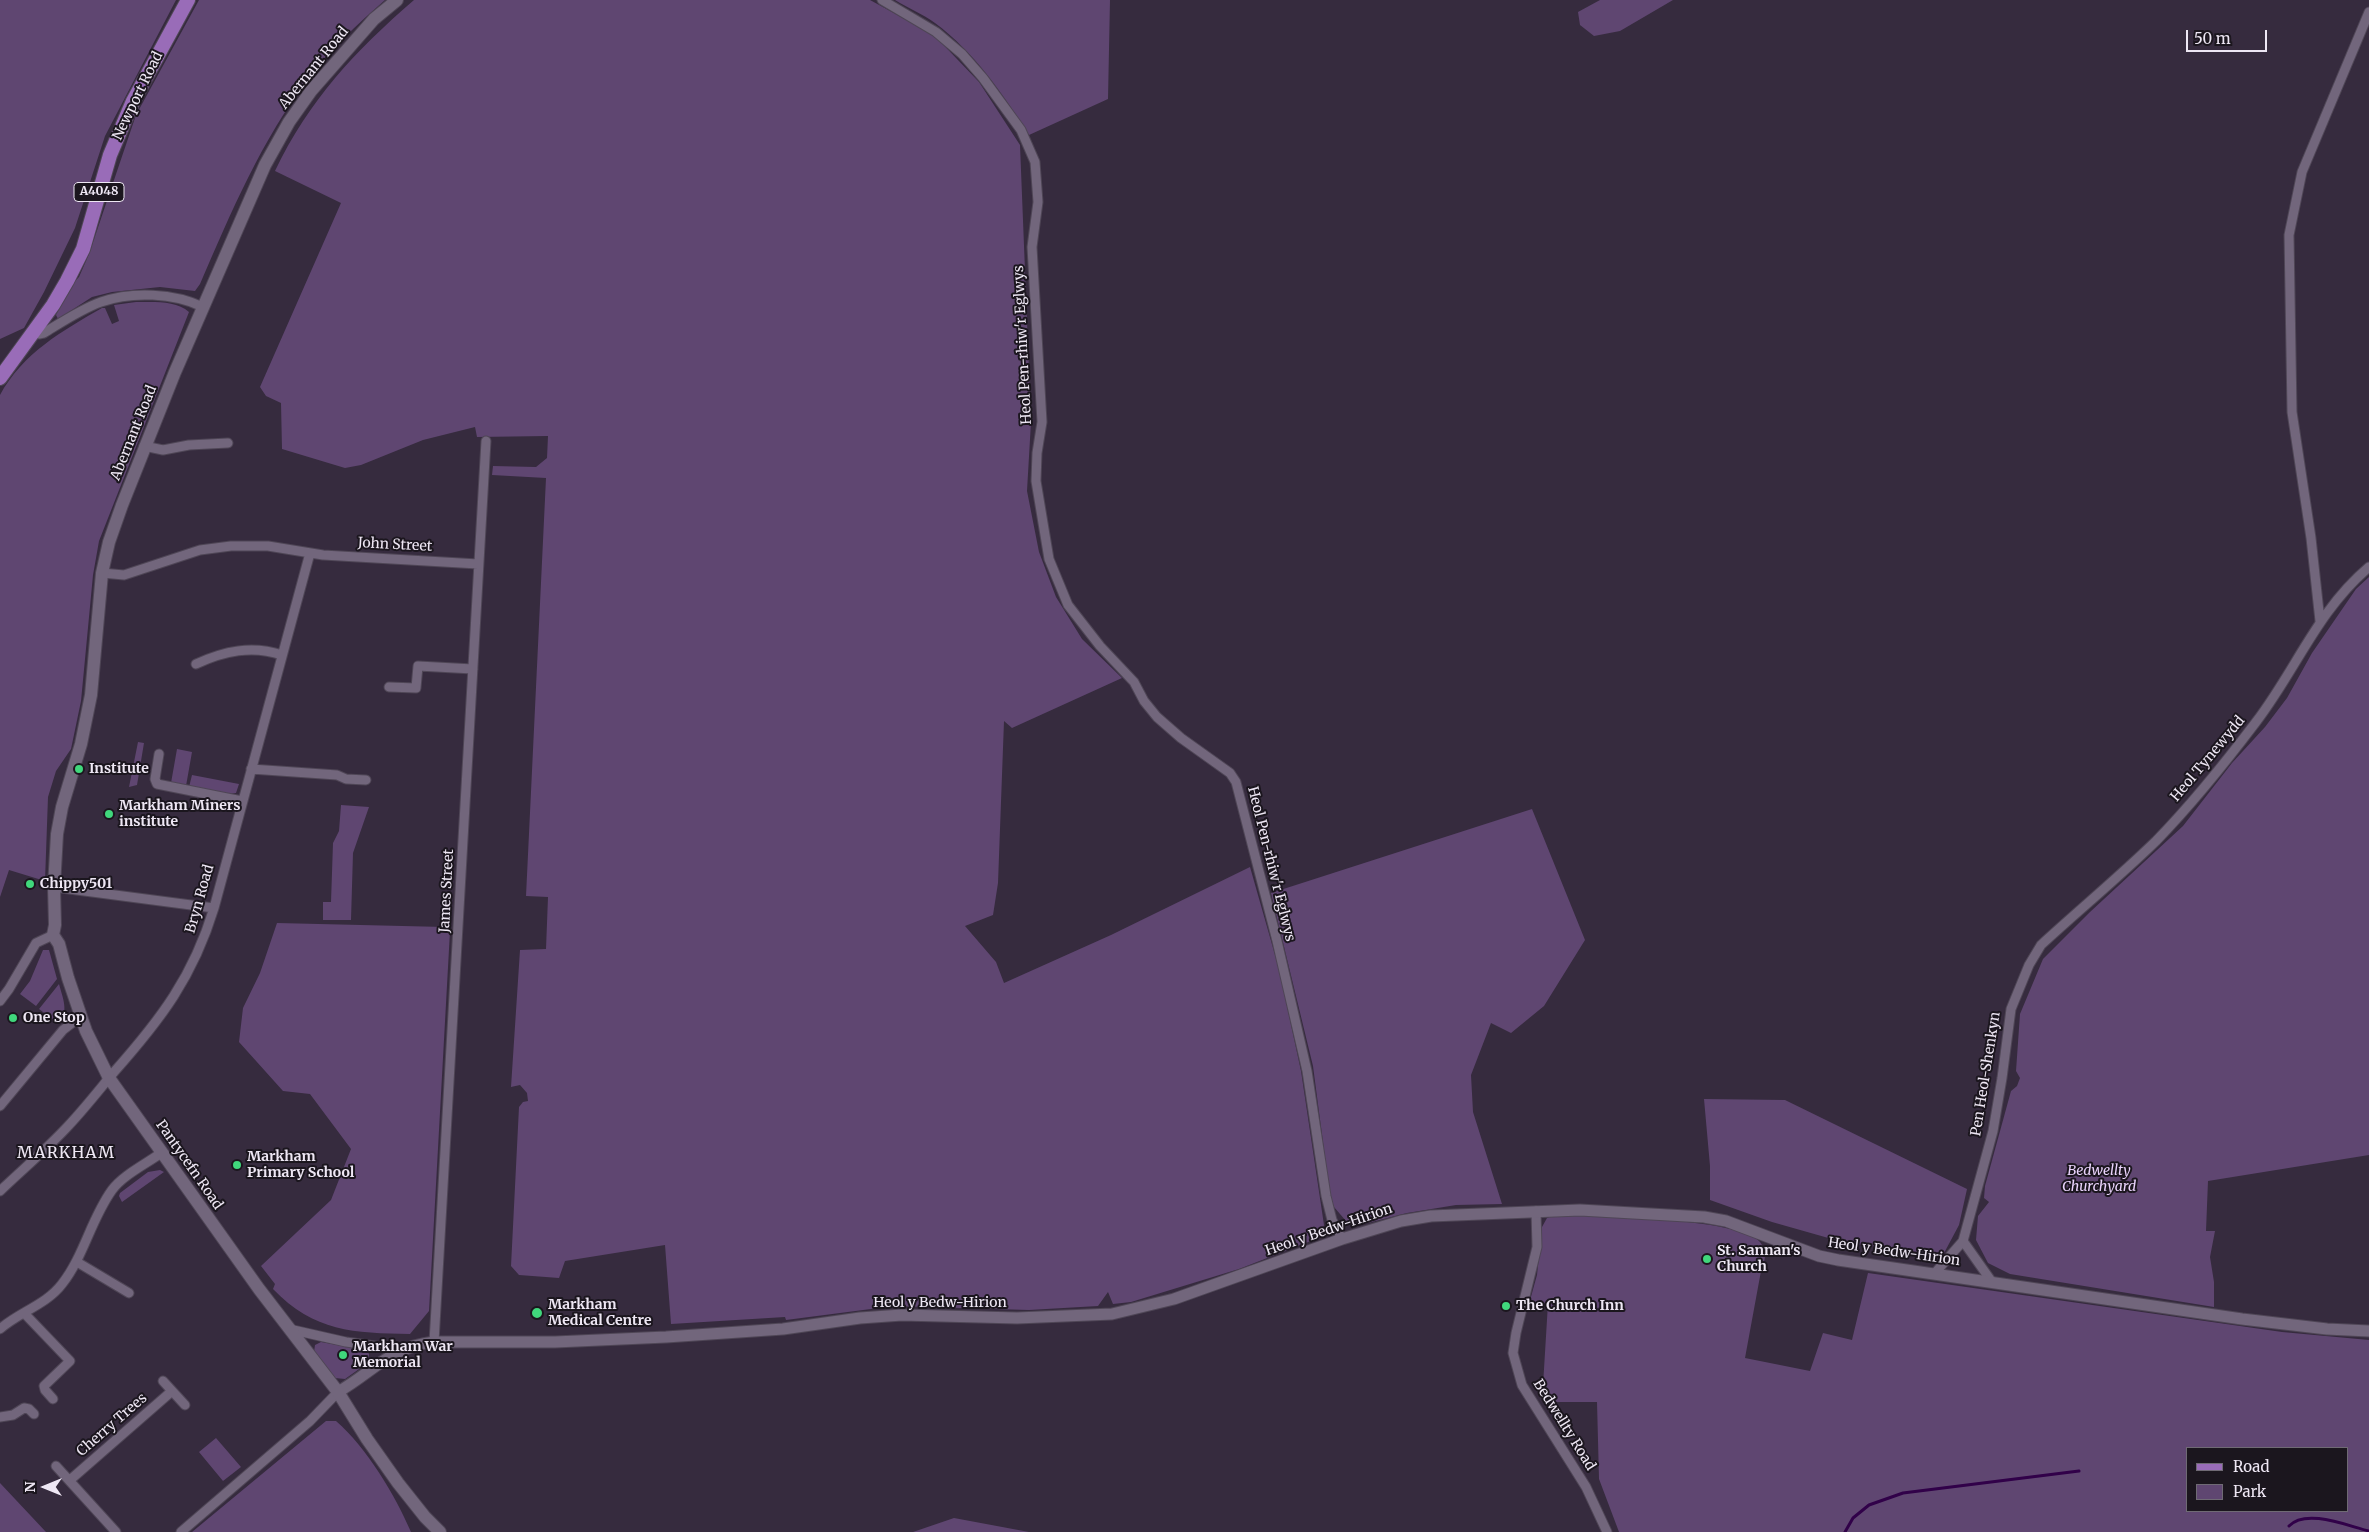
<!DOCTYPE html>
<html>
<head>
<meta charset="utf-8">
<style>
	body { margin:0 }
	#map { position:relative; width:2369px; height:1532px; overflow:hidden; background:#362b3e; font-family:Merriweather,serif }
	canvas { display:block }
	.legend { position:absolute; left:2186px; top:1447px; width:162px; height:65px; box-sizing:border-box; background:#1b161e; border:1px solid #6f6a74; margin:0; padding:6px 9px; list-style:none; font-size:15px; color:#eee7f4 }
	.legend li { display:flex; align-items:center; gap:10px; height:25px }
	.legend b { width:25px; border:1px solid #6f6a74 }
	.north { position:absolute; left:20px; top:1462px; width:50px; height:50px; -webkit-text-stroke:4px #1b161e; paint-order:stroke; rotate:270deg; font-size:14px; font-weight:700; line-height:20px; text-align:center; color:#eee7f4 }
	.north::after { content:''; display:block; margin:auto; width:18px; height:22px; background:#eee7f4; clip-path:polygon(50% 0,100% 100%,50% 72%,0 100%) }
	.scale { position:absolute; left:2186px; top:30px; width:81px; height:22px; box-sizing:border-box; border:2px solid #eee7f4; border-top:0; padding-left:6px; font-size:15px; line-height:18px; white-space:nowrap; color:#eee7f4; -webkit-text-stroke:4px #1b161e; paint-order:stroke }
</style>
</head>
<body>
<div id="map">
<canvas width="2369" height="1532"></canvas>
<ul class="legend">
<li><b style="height:6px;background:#996cb8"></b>Road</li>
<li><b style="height:14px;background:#5f4671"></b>Park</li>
</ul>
<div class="north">N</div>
<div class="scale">50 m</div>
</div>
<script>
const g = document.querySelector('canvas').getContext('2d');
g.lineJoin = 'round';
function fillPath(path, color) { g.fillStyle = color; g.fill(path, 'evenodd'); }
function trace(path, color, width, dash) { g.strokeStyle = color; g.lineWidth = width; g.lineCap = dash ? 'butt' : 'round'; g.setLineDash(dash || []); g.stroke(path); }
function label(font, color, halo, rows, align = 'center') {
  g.font = font + ' Merriweather,serif'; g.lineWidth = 4; g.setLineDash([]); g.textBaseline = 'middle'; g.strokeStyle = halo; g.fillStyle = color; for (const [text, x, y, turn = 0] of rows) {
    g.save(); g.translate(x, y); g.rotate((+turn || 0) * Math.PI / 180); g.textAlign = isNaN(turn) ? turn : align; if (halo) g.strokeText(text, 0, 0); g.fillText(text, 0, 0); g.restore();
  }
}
const green = new Path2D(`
	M0 0H176L105 136 75 228 44 292 24 328 0 339Z
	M199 0H385C358 24 331 48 310 76 261 141 232 210 200 284L195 291 160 287 112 292 92 297 58 319 56 315 70 286 79 277 89 254 136 115Z
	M414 0H870L934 35 979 82 1020 145 1031 422 1027 491 1039 552 1056 597 1082 639 1122 678 1012 728 1004 721 998 883 993 915 965 926 996 962 1004 983 1111 935 1250 867 1279 969 1301 1071 1324 1225 1321 1237 1239 1269 1131 1302 1113 1304 1108 1292 1098 1306 1029 1310 894 1306 786 1320 785 1317 671 1324 665 1245 565 1261 559 1278 519 1275 511 1266 519 1107 523 1102 528 1101 527 1093 520 1085 511 1087 520 950 546 949 548 897 526 896 546 478 492 475 493 466 536 467 547 458 548 436 477 437 475 427 423 440 361 465 345 468 282 449 281 403 266 396 260 387 341 203 275 171C309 100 355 51 414 0Z
	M895 0H1110L1108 99 1029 135C1003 94 974 52 935 23 923 14 908 8 895 0Z
	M1600 0H1673L1620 31 1594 36 1580 25 1578 12Z
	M136 302C153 302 176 300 189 312L99 541 93 575 81 701 71 749 56 771 48 797 45 881 9 870 0 897V395C23 353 62 331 102 308H105L112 324 119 321 114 305Z
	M2369 577V1155L2208 1181 2206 1231H2215L2210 1257 2214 1282V1307L2010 1274 1988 1263 1976 1240 1978 1216 1989 1202 1984 1198 1985 1186 2011 1091 2017 1086 2020 1078 2016 1071 2020 1014 2043 959 2090 912 2183 826 2232 763 2265 727 2287 698 2312 653 2356 589Z
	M138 742 144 743 137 785 129 787Z
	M177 749 192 752 186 786 171 783Z
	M192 775 239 784 236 793 229 794 189 787Z
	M341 805 369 807 353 853 351 920H323V902H331L333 843 339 831Z
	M1532 809 1585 940 1544 1006 1511 1033 1491 1023 1471 1075 1473 1112 1502 1204 1456 1205 1407 1213 1364 1224 1346 1221 1334 1207 1330 1196 1313 1066 1271 893Z
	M277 923 445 927 450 931 429 1311 410 1334C354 1333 314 1332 273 1289L275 1284 261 1266 331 1200 351 1149 310 1094 283 1091 239 1042 243 1008 260 973Z
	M43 950H49L57 979 36 1006 20 994 30 981Z
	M59 984C63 999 69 1011 59 1024L39 1009Z
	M1704 1099 1785 1100 1967 1189 1959 1225 1943 1255 1846 1243 1772 1222 1710 1200V1166Z
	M160 1170 164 1172 122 1202 119 1196 120 1193 148 1172Z
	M1554 1215C1588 1215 1741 1218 1760 1242 1768 1252 1765 1260 1761 1271L1745 1358 1810 1371 1823 1333 1852 1340 1868 1273 2282 1332 2369 1340V1532H1619L1599 1479 1597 1402H1542L1548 1303 1529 1304 1537 1275 1542 1227 1547 1218ZM2188 1448H2348V1511H2188Z
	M321 1342 366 1350 369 1354V1362L345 1379 335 1378 314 1352 315 1345Z
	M326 1421H336C367 1448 395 1495 411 1532H192Z
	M216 1438 241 1467 223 1481 199 1452Z
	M0 1483 46 1532H0Z
	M954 1518 1029 1532H913Z`);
const stream = new Path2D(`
	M2289 1526C2306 1508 2348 1526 2369 1531
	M1845 1532 1853 1518 1869 1505 1903 1493 2079 1471`);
const minor = new Path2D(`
	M882 0 936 32 962 54 983 78 1021 130 1035 162 1038 202 1032 247 1042 422 1037 453 1036 481 1049 559 1068 605 1100 646 1134 682 1144 701 1157 717 1181 738 1230 773 1236 782 1277 941 1307 1071 1326 1196 1332 1220 1342 1239
	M34 330 39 334 44 333C62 322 81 309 101 302 132 291 174 293 203 307
	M144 446 163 450 189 445 228 443
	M102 573 124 575 200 550 231 546H268L323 555 478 564
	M2320 621 2311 538 2292 412 2289 235 2302 172 2369 12
	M196 664C224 651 252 645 282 655
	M389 687 416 688 418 666 473 669
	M159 754 155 779 157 784 242 801
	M251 769 337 775 346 779 366 780
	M54 887 214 908
	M0 1001 9 989 36 943 53 935
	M0 1106 63 1030 80 1017
	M0 1191C23 1169 48 1148 69 1125 85 1108 99 1090 114 1072 161 1019 193 977 214 908L310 553
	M1536 1211 1537 1247 1516 1333 1513 1353 1522 1385 1586 1487 1607 1532
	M1963 1241 1992 1282
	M77 1262 129 1293
	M1935 1273 1963 1241 1993 1131 2002 1078 2011 1009 2029 965 2041 945C2079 910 2119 877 2156 841 2192 804 2225 763 2256 722 2296 670 2317 611 2369 567
	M24 1313 70 1361 44 1386 45 1390 53 1399
	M0 1329C19 1312 46 1305 62 1284 84 1256 91 1219 112 1190 123 1175 146 1164 161 1153
	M289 1329 346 1342 389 1348 393 1353
	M434 1342 486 441
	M163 1381 185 1405
	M0 1417 13 1415 24 1408 29 1409 34 1414
	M56 1466 116 1532
	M70 1480 172 1391
	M181 1532 310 1421 338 1392`);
const tertiary = new Path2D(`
	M338 1392C374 1371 390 1347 434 1342H555L666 1337 783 1329 860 1318 902 1315 1017 1318 1112 1314 1174 1299 1342 1239 1401 1221 1431 1216 1580 1210 1704 1217 1726 1221 1819 1256 1838 1260 2242 1319 2327 1329 2369 1331`);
const secondary = new Path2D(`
	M397 0 374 19 311 91 289 122 265 165 175 372 122 505 109 542 102 573 91 695 81 744 62 807 57 834 54 887 55 925 53 935 59 944 68 978 86 1031 109 1078 259 1289 338 1392 367 1439 398 1483 425 1517 440 1532`);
const primary = new Path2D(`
	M0 378 53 305 67 281 83 249 110 155 133 101 188 0`);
const markers = [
	[79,769,5,"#40d77c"],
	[109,814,5,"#40d77c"],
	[30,884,5,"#40d77c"],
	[13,1018,5,"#40d77c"],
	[237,1165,5,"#40d77c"],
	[1707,1259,5,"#40d77c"],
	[1506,1306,5,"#40d77c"],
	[537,1313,6,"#40d77c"],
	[343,1355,5,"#40d77c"]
];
const shields = [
	[99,192,50]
];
const shieldNames = [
	["A4048",99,192]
];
const streetNames = [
	["Abernant Road",314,68,-51],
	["Newport Road",138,96,-64],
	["Heol Pen-rhiw'r Eglwys",1023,345,-93],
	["Abernant Road",134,433,-68],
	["John Street",395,545,3],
	["Heol Tynewydd",2208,759,-50],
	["Heol Pen-rhiw'r Eglwys",1271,864,76],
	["James Street",447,891,-87],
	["Bryn Road",200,899,-74],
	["Pen Heol-Shenkyn",1986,1074,-81],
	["Pantycefn Road",189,1165,55],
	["Heol y Bedw-Hirion",1329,1230,-19],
	["Heol y Bedw-Hirion",1894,1252,8],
	["Heol y Bedw-Hirion",940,1303],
	["Cherry Trees",112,1425,-41],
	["Bedwellty Road",1564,1425,58]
];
const poiNames = [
	["Institute",89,769],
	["Markham Miners",119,806],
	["institute",119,822],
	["Chippy501",40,884],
	["One Stop",23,1018],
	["Markham",247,1157],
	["Primary School",247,1173],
	["St. Sannan's",1717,1251],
	["Church",1717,1267],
	["Markham",548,1305],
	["Medical Centre",548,1321],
	["The Church Inn",1516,1306],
	["Markham War",353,1347],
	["Memorial",353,1363]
];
const parkNames = [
	["Bedwellty",2099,1171],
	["Churchyard",2099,1187]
];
const quarterNames = [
	["MARKHAM",66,1153]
];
fillPath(green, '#5f4671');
trace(stream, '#310149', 3);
trace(minor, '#4f4656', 11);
trace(tertiary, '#4f4656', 13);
trace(secondary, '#4f4656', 14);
trace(primary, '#4f4656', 16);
trace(minor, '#72667c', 9);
trace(tertiary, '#72667c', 11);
trace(secondary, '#72667c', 12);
trace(primary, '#996cb8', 14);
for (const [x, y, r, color] of markers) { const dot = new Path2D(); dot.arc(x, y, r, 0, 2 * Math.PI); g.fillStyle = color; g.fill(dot); trace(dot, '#1b161e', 2); }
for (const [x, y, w] of shields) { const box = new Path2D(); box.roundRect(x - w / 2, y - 9.5, w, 19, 4); g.fillStyle = '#1b161e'; g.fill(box); trace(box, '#eee7f4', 1); }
label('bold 12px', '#eee7f4', null, shieldNames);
label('14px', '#eee7f4', '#1b161e', streetNames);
label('bold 14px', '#eee7f4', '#1b161e', poiNames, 'left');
label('italic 14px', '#ebd4fd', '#1b161e', parkNames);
g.letterSpacing = '1px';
label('16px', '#eee7f4', '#1b161e', quarterNames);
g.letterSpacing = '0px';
</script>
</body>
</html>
